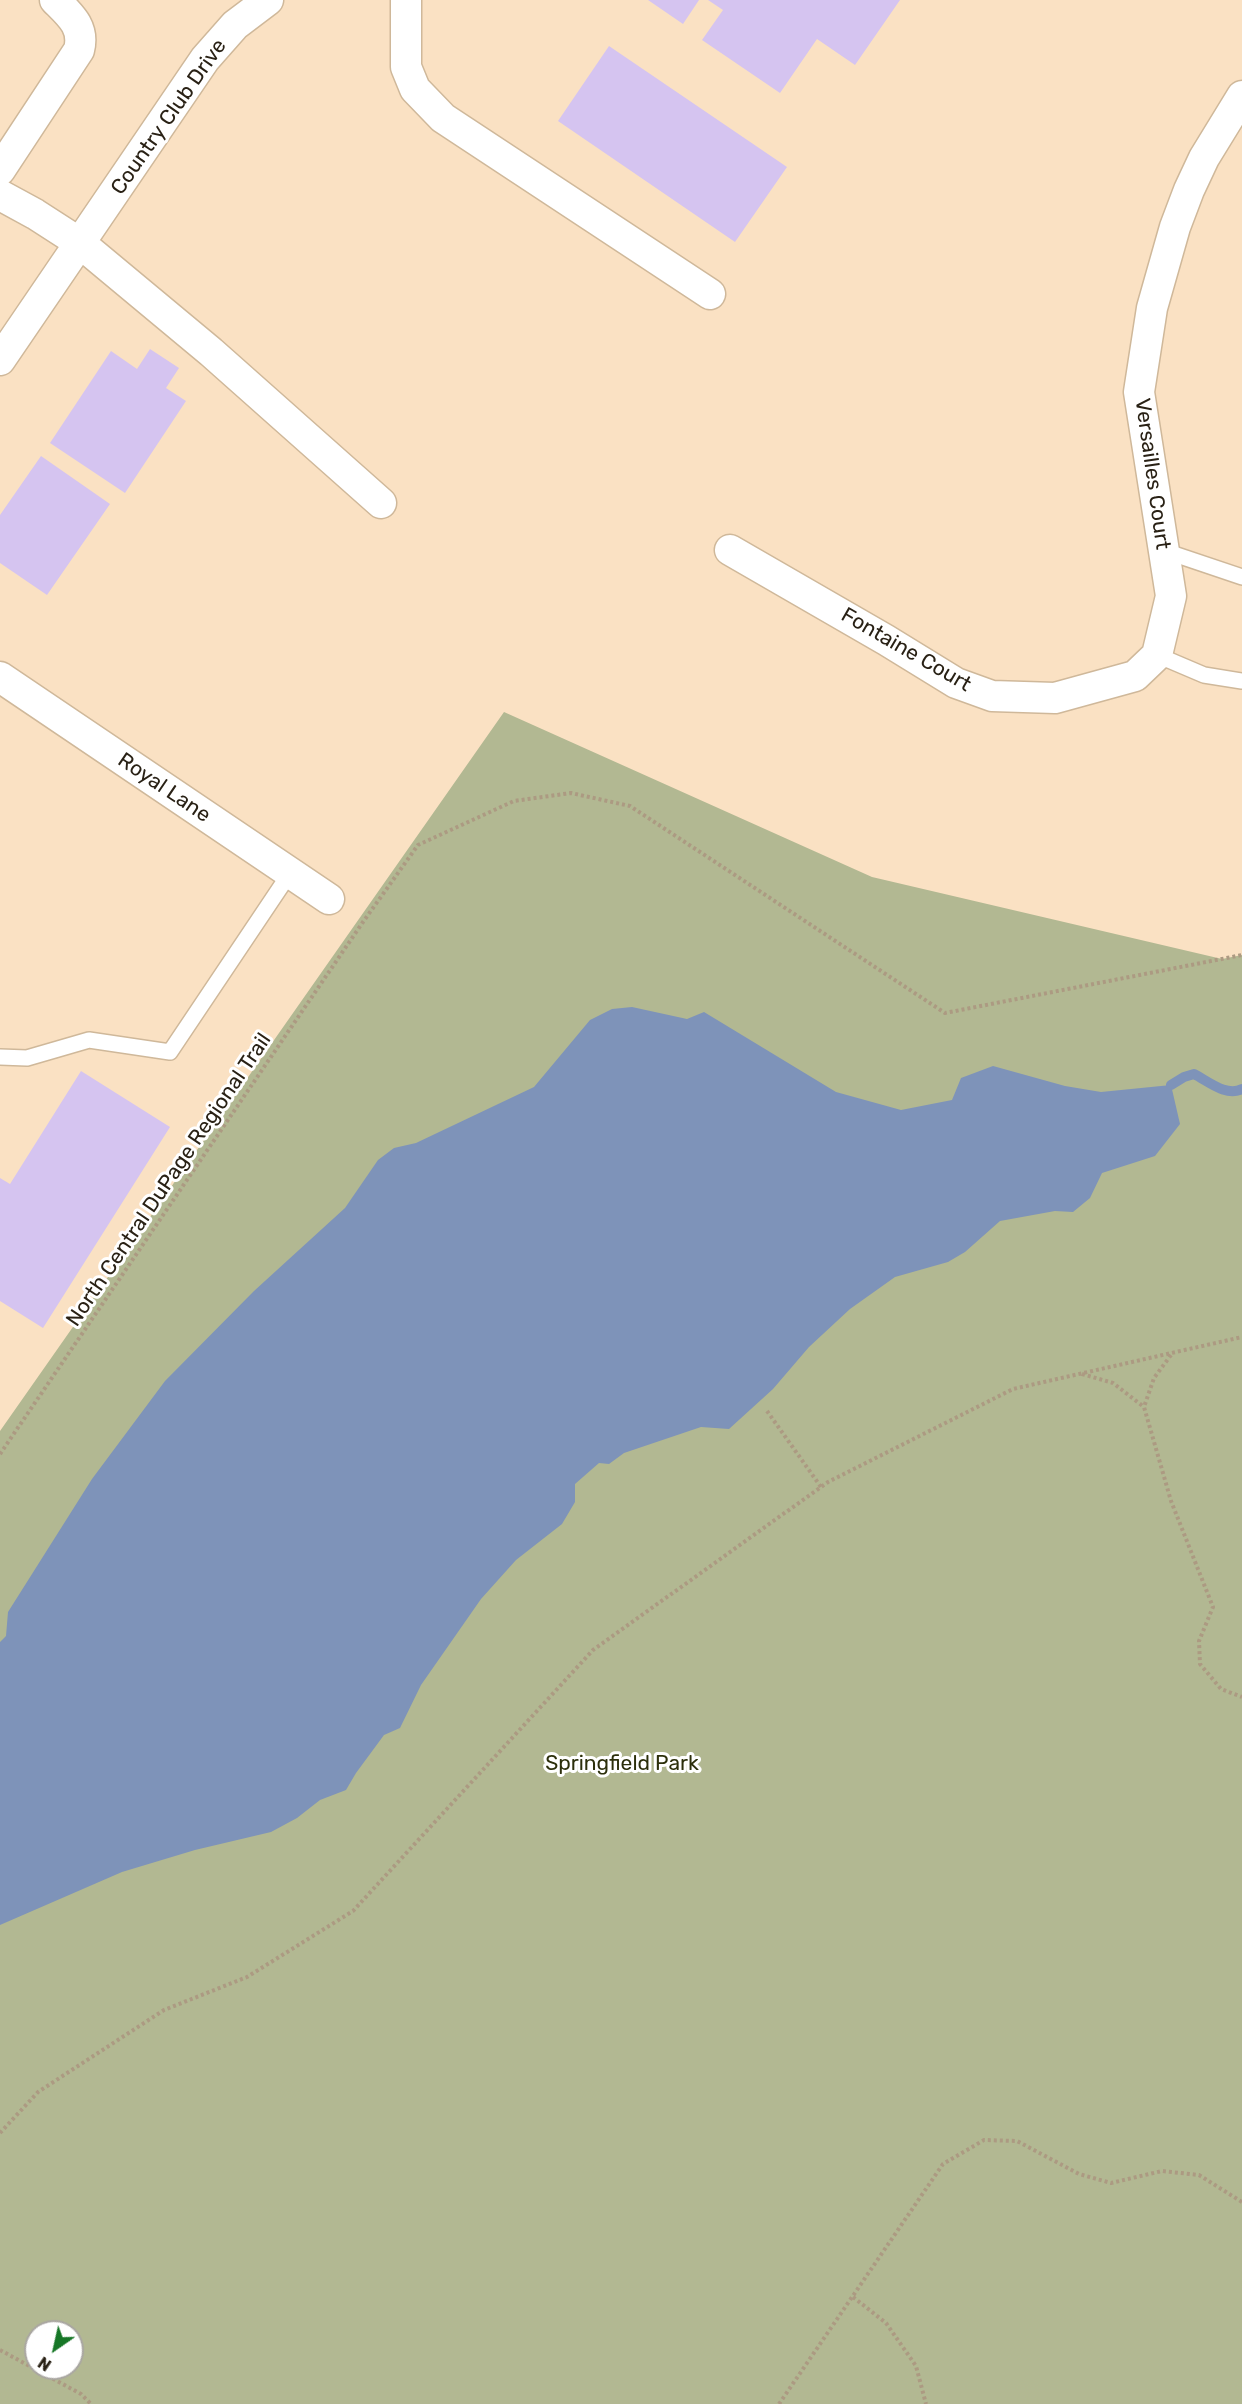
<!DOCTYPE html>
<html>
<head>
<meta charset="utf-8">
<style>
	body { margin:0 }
	#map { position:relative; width:1242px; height:2404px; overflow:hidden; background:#fae1c3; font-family:Rubik,sans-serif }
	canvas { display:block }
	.north { position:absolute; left:24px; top:2320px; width:60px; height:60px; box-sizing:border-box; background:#fff; border:2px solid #a9a6a1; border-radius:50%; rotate:214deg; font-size:16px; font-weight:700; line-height:24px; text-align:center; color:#292115 }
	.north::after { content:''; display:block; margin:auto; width:21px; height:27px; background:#177727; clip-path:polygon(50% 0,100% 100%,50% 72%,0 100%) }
</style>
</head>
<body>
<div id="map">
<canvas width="1242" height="2404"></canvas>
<div class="north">N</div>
</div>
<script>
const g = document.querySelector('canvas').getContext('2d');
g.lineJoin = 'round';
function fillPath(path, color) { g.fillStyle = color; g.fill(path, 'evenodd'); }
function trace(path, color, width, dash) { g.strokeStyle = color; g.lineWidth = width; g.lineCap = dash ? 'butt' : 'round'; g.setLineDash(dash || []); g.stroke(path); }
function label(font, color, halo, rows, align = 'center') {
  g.font = font + ' Rubik,sans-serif'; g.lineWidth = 6; g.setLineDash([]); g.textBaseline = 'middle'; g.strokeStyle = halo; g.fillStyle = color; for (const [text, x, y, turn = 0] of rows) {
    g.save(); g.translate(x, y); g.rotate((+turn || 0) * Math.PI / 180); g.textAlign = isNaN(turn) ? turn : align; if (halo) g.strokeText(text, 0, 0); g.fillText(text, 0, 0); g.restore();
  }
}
const green = new Path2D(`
	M504 712 872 877 1222 959 1242 955V2404H0V1431ZM36 2332H72V2368H36Z`);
const water = new Path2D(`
	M632 1007 687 1019 704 1012 836 1092 901 1110 952 1100 961 1078 993 1066 1065 1086 1101 1092 1171 1085 1180 1124 1155 1156 1102 1173 1090 1198 1073 1212 1055 1211 1000 1221 965 1252 948 1262 895 1277 850 1309 809 1347 773 1389 729 1429 701 1427 624 1453 609 1464 599 1463 575 1484V1502L562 1524 516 1560 481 1599 421 1685 400 1728 384 1735 356 1773 346 1790 320 1800 297 1818 271 1832 195 1850 122 1872 0 1925V1642L6 1636 8 1612 92 1479 165 1381 254 1291 345 1208 378 1160 394 1148 416 1143 534 1087 590 1020 612 1009Z`);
const stream = new Path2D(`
	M1171 1085 1184 1077 1194 1074C1208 1081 1226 1097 1242 1089`);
const building = new Path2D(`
	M648 0H699L683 24Z
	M708 0H900L855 65 817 39 780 93 702 40 723 10Z
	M609 46 787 167 735 242 558 121Z
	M150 349 179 368 166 388 186 401 125 493 50 443 111 351 137 369Z
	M41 456 110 504 47 595 0 563V515Z
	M81 1071 170 1127 43 1328 0 1301V1178L10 1184Z`);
const path = new Path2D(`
	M1171 1355 1154 1378 1144 1407 1171 1501 1213 1607 1199 1641 1200 1664 1221 1689 1242 1697
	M1082 1374 1113 1383 1144 1407
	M767 1411 821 1487
	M0 1454 363 922 418 845 514 801 571 793 630 806 945 1013 1242 955
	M0 2133 38 2092 164 2010 247 1977 353 1911 593 1650 828 1482 1013 1389 1242 1337
	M853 2297 886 2323 916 2366 926 2404
	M0 2350 81 2394 91 2404
	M779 2404 943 2164 984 2140 1017 2141 1079 2174 1111 2183 1162 2171 1199 2175 1242 2202`);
const service = new Path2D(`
	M1162 550 1242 577
	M1157 655 1204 675 1242 681
	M0 1057 27 1058 89 1040 170 1052 290 873`);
const minor = new Path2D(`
	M406 0V67L415 89 443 118 710 294
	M0 170 79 50C85 27 70 15 55 0
	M0 195 35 214 80 243 211 352 381 503
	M0 360 205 59 235 25 268 0
	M730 550 886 640 956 683 992 696 1055 698 1135 676 1157 655 1171 596 1139 392 1152 308 1175 227 1189 190 1204 158 1242 96
	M0 677 329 899`);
const streetNames = [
	["Country Club Drive",169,117,-55],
	["Versailles Court",1152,474,82],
	["Fontaine Court",906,650,30],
	["Royal Lane",164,788,34],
	["North Central DuPage Regional Trail",169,1180,-56]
];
const parkNames = [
	["Springfield Park",622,1764]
];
fillPath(green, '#b2b892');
fillPath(water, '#7e93b9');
trace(stream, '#7e93b9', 10);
fillPath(building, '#d5c4f0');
trace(service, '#cfb89a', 18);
trace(minor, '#cfb89a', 33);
trace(path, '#ac9a82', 4, [3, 3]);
trace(service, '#fff', 15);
trace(minor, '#fff', 30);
label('21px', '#292115', '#fff', streetNames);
label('21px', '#2c2f0b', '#fff', parkNames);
</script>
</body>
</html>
